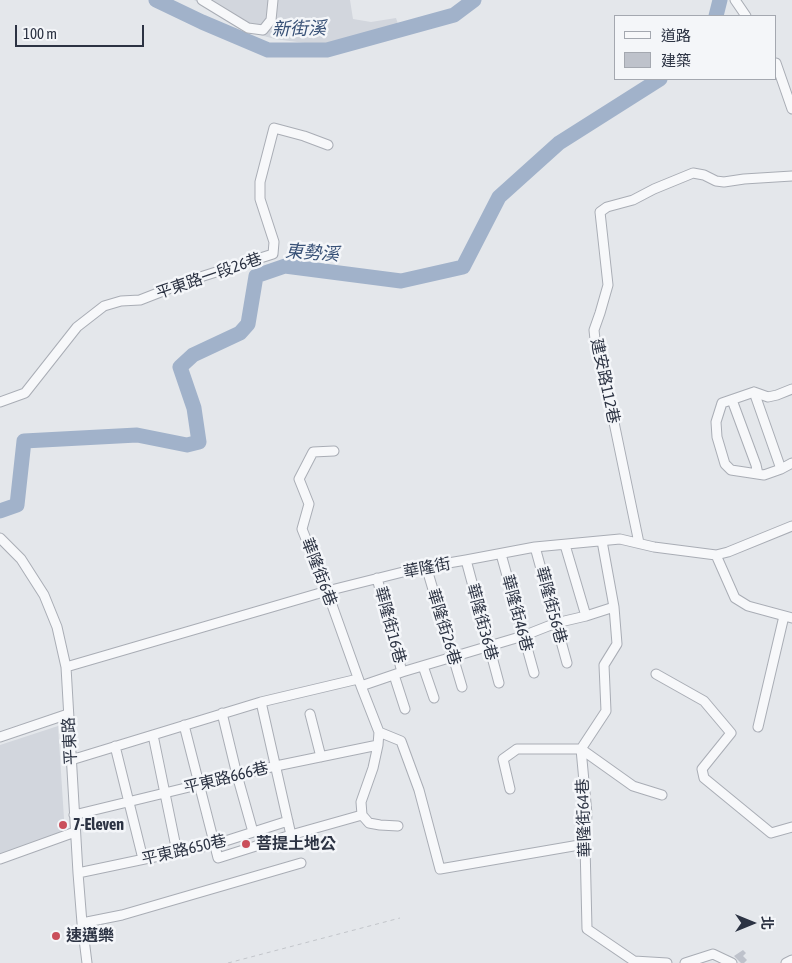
<!DOCTYPE html>
<html>
<head>
<meta charset="utf-8">
<style>
	body { margin:0 }
	#map { position:relative; width:792px; height:963px; overflow:hidden; background:#e4e7eb; font-family:"Asap Condensed","Noto Sans TC",sans-serif }
	canvas { display:block }
	.legend { position:absolute; left:614px; top:15px; width:162px; height:65px; box-sizing:border-box; background:#f4f6f9; border:1px solid #a4a8b0; margin:0; padding:6px 9px; list-style:none; font-size:15px; color:#2c3343 }
	.legend li { display:flex; align-items:center; gap:10px; height:25px }
	.legend b { width:25px; border:1px solid #a4a8b0 }
	.north { position:absolute; left:727px; top:898px; width:50px; height:50px; -webkit-text-stroke:4px #f4f6f9; paint-order:stroke; rotate:90deg; font-size:14px; font-weight:700; line-height:20px; text-align:center; color:#2c3343 }
	.north::after { content:''; display:block; margin:auto; width:18px; height:22px; background:#2c3343; clip-path:polygon(50% 0,100% 100%,50% 72%,0 100%) }
	.scale { position:absolute; left:15px; top:25px; width:129px; height:22px; box-sizing:border-box; border:2px solid #2c3343; border-top:0; padding-left:6px; font-size:15px; line-height:18px; white-space:nowrap; color:#2c3343; -webkit-text-stroke:4px #f4f6f9; paint-order:stroke }
</style>
</head>
<body>
<div id="map">
<canvas width="792" height="963"></canvas>
<ul class="legend">
<li><b style="height:6px;background:#f7f8fa"></b>道路</li>
<li><b style="height:14px;background:#bec2cb"></b>建築</li>
</ul>
<div class="north">北</div>
<div class="scale">100 m</div>
</div>
<script>
const g = document.querySelector('canvas').getContext('2d');
g.lineJoin = 'round';
function fillPath(path, color) { g.fillStyle = color; g.fill(path, 'evenodd'); }
function trace(path, color, width, dash) { g.strokeStyle = color; g.lineWidth = width; g.lineCap = dash ? 'butt' : 'round'; g.setLineDash(dash || []); g.stroke(path); }
function label(font, color, halo, rows, align = 'center') {
  g.font = font + ' "Asap Condensed","Noto Sans TC",sans-serif'; g.lineWidth = 5; g.setLineDash([]); g.textBaseline = 'middle'; g.strokeStyle = halo; g.fillStyle = color; for (const [text, x, y, turn = 0] of rows) {
    g.save(); g.translate(x, y); g.rotate((+turn || 0) * Math.PI / 180); g.textAlign = isNaN(turn) ? turn : align; if (halo) g.strokeText(text, 0, 0); g.fillText(text, 0, 0); g.restore();
  }
}
const built = new Path2D(`
	M194 0H350L353 19 371 22 396 18 399 27 334 45 312 44 275 39 249 32Z
	M58 726 65 834 0 857V745Z`);
const river = new Path2D(`
	M156 0 202 22 268 50H327L454 15 474 0
	M716 16 720 0
	M0 511 17 505 24 441 137 435 187 445 199 442 194 408 180 367 193 355 240 333 248 324 256 276 285 266 401 281 463 267 499 197 559 143 660 79`);
const building = new Path2D(`
	M250 840 251 846 243 848 241 842Z
	M743 950 746 953 743 956 747 960 744 963H741L734 956Z`);
const path = new Path2D(`
	M228 963 400 918`);
const minor = new Path2D(`
	M202 0 248 28 263 30 271 20 273 0
	M735 0 746 16
	M776 63 792 109
	M792 389 777 395 768 397 754 392 722 403 716 422 717 437 725 464 731 470 764 475 781 469 792 463
	M754 392 781 469
	M732 400 756 465 758 474
	M0 402 25 393 77 327 104 306 121 301 140 300 194 279 273 254 274 242 260 199V182L274 128 304 136 328 145
	M334 451 313 452 299 479 309 504 302 529 327 591 361 686 379 732 378 745 373 768 361 802 362 815 369 823 380 825 398 826
	M0 538 21 559 44 595 57 627 66 667 78 873 82 923 87 963
	M602 541 614 607 617 644 604 665 606 711 581 749 587 814 585 844 587 929 634 961 667 963
	M639 543 605 379 596 349 594 330 600 313 608 285 600 212 607 207 633 200 654 189 693 173 704 175 716 181 724 182 744 179 792 176
	M565 545 586 616
	M535 547 567 663
	M501 554 534 673
	M716 555 735 598 748 606 792 618
	M466 560 499 683
	M426 566 462 687
	M377 578 402 672
	M423 666 434 698
	M66 667 327 591 419 568 466 560 535 547 620 539 654 547 716 555 728 552 792 526
	M656 674 704 701 731 733 702 769 704 778 771 833 792 827
	M394 675 405 709
	M361 686 402 672 523 636 556 623 586 616 614 607
	M261 702 291 835
	M222 713 237 775 253 832
	M310 714 321 757
	M184 725 218 858 291 835 362 815
	M758 727 784 616
	M379 732 401 741 419 790 440 869 585 844
	M153 735 177 852
	M0 737 68 714
	M115 746 143 859
	M71 760 261 702 358 679
	M510 789 503 759 517 749H581L633 786 662 795
	M74 815 276 766 378 745
	M0 859 75 832
	M78 873 216 844 288 821
	M82 923 122 915 301 863
	M685 963 713 954 732 963
	M786 963 792 960`);
const markers = [
	[63,825,5,"#ca4f5b"],
	[246,844,5,"#ca4f5b"],
	[56,936,5,"#ca4f5b"]
];
const streetNames = [
	["平東路一段26巷",209,276,-19],
	["建安路112巷",605,381,78],
	["華隆街",427,568,-11],
	["華隆街6巷",319,572,69],
	["華隆街56巷",551,605,75],
	["華隆街46巷",517,613,75],
	["華隆街36巷",482,622,75],
	["華隆街16巷",390,625,75],
	["華隆街26巷",444,627,73],
	["平東路",70,741,-93],
	["平東路666巷",226,778,-14],
	["華隆街64巷",584,818,-92],
	["平東路650巷",184,850,-13]
];
const poiNames = [
	["7-Eleven",73,825],
	["菩提土地公",256,844],
	["速邁樂",66,936]
];
const waterNames = [
	["新街溪",299,29,-1],
	["東勢溪",312,253,4]
];
fillPath(built, '#d2d6dd');
trace(river, '#a1b2ca', 15);
fillPath(building, '#bec2cb');
trace(minor, '#a9adb5', 11);
trace(path, '#c2c5ca', 1, [4, 4]);
trace(minor, '#f7f8fa', 9);
for (const [x, y, r, color] of markers) { const dot = new Path2D(); dot.arc(x, y, r, 0, 2 * Math.PI); g.fillStyle = color; g.fill(dot); trace(dot, '#f4f6f9', 2); }
label('16px', '#2c3343', '#f4f6f9', streetNames);
label('bold 16px', '#2c3343', '#f4f6f9', poiNames, 'left');
label('italic 18px', '#375076', '#f4f6f9', waterNames);
</script>
</body>
</html>
